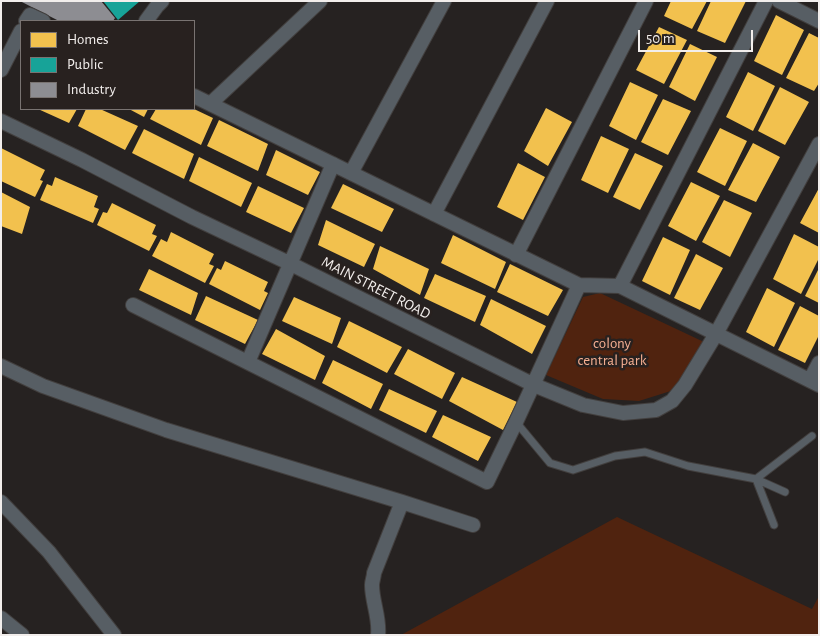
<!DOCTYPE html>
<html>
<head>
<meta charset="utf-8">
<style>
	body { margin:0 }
	#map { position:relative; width:820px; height:636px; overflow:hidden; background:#262221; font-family:"Alegreya Sans",sans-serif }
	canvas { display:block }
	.frame { position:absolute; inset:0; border:2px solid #f2eeec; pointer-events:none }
	.legend { position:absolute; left:20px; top:20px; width:175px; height:90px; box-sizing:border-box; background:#28211f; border:1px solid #797371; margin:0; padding:6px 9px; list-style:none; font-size:15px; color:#f2eeec }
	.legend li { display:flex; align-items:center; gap:10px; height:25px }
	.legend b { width:25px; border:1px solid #797371 }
	.scale { position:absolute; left:638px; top:30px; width:115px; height:22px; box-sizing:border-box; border:2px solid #f2eeec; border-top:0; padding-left:6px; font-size:15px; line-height:18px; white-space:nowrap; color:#f2eeec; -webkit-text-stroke:4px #28211f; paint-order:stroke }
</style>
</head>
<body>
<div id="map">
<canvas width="820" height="636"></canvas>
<div class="frame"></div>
<ul class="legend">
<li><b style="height:14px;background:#f2c14e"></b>Homes</li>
<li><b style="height:14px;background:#17a398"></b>Public</li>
<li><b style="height:14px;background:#8d8d92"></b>Industry</li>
</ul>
<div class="scale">50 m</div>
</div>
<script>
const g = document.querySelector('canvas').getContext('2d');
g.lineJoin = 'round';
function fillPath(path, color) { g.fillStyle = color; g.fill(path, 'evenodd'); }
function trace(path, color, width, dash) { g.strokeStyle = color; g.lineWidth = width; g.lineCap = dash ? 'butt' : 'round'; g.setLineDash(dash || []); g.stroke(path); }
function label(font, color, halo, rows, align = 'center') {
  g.font = font + ' "Alegreya Sans",sans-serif'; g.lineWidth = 5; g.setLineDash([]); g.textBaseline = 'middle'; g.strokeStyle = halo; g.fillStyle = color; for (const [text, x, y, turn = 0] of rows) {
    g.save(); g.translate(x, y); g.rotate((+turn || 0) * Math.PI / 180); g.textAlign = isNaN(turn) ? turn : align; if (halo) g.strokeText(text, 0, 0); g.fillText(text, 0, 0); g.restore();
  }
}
const green = new Path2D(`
	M600 293 704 342 674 390 639 401 603 399 546 375 583 297Z
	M617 517 812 609 819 596V635H401Z`);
const homes = new Path2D(`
	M671 1H707L692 29 664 16Z
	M711 1H746L725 43 697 31Z
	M776 15 804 30 782 75 754 61Z
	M659 27 687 40 664 84 636 70Z
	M809 33 819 38V83L814 91 786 78Z
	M690 44 717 57 695 101 669 87Z
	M748 72 775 86 753 131 726 117Z
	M630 82 658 95 636 140 609 126Z
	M780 87 809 102 785 145 758 131Z
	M663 99 691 111 668 155 641 142Z
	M546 108 572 122 548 166 524 151Z
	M38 109H77L69 123Z
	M86 109H100L138 126 125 150 78 126Z
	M129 109H148L144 117Z
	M156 109H194L213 118 201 145 150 119Z
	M219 120 268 144 258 171 207 146Z
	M720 128 747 141 725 186 697 172Z
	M144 129 194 154 184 179 132 153Z
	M601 136 629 149 608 193 581 180Z
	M753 143 780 157 756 202 728 190Z
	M1 148 45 170 40 180 43 181 35 197 1 181Z
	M276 150 320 172 308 195 266 175Z
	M635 153 663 166 640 210 613 197Z
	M199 157 252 183 241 207 189 181Z
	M518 163 545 177 523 220 497 207Z
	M55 177 98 196 94 207 99 209 93 223 40 200 47 184 52 186Z
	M691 182 720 196 696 241 668 226Z
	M343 184 394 209 382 232 331 208Z
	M258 186 304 208 291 233 246 212Z
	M819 188V233L800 223Z
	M1 192 30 207 22 234 1 226Z
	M724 200 752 213 730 257 702 242Z
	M112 203 156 225 152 234 157 236 149 251 97 225 103 212 107 213Z
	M326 220 375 244 364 267 318 245Z
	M171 232 214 254 209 264 214 266 205 283 152 256 161 239 167 242Z
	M794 234 819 247V258L801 294 773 279Z
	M453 235 506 262 495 289 441 263Z
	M663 237 690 250 670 295 642 281Z
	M380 246 429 269 420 295 373 269Z
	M696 254 723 268 700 310 674 298Z
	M225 261 268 282 264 291 268 293 260 310 209 284 217 268 221 270Z
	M510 264 563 290 548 316 497 292Z
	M819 268V303L805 296Z
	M149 269 198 293 191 315 139 290Z
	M435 274 486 296 475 322 424 298Z
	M767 288 795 303 774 347 746 332Z
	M206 296 258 320 245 344 195 320Z
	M294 297 341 318 332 344 282 321Z
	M491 299 546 326 532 354 480 325Z
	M800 306 819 316V335L805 363 778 350Z
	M349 321 402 347 387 373 337 347Z
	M276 329 325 356 315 380 262 354Z
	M408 349 455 373 442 399 394 374Z
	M333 360 383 384 371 409 322 383Z
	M462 377 517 402 503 430 449 401Z
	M389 389 437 411 426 433 379 410Z
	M443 415 491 437 478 461 432 437Z`);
const public = new Path2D(`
	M103 1H140L118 20Z`);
const industry = new Path2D(`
	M20 1H101L115 18 113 21H59Z`);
const service = new Path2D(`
	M516 422 550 463 573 470 615 456 645 452 688 466 756 479 785 492
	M756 479 812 436
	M756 479 774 525`);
const minor = new Path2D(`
	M779 1 819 21
	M26 21 30 15 43 21
	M146 21 157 6 162 1
	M1 70 21 31
	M210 104 320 1
	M1 121 82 160 192 217 291 264 534 385 583 405 623 413 656 410 672 401 685 385 716 334 819 144
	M351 173 444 1
	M434 214 547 1
	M516 255 646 1
	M579 285 620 286 819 385
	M620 286 766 1
	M133 305 487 482 516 422 579 285 194 96
	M248 362 333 164
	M1 366 43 386 166 430 402 502 473 525
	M810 380 819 363
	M1 502 49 552 114 635
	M1 618 22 635
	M378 635C380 618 372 602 372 585 372 581 374 577 374 573L402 502`);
const streetNames = [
	["MAIN STREET ROAD",376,288,27]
];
const parkNames = [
	["colony",612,343],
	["central park",612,360]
];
fillPath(green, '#50230f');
fillPath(homes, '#f2c14e');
fillPath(public, '#17a398');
fillPath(industry, '#8d8d92');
trace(service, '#423f3e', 9);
trace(minor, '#423f3e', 16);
trace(service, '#575e64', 7);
trace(minor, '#575e64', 14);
label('15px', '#f2eeec', '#28211f', streetNames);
label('15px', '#f5af92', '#28211f', parkNames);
</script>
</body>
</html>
